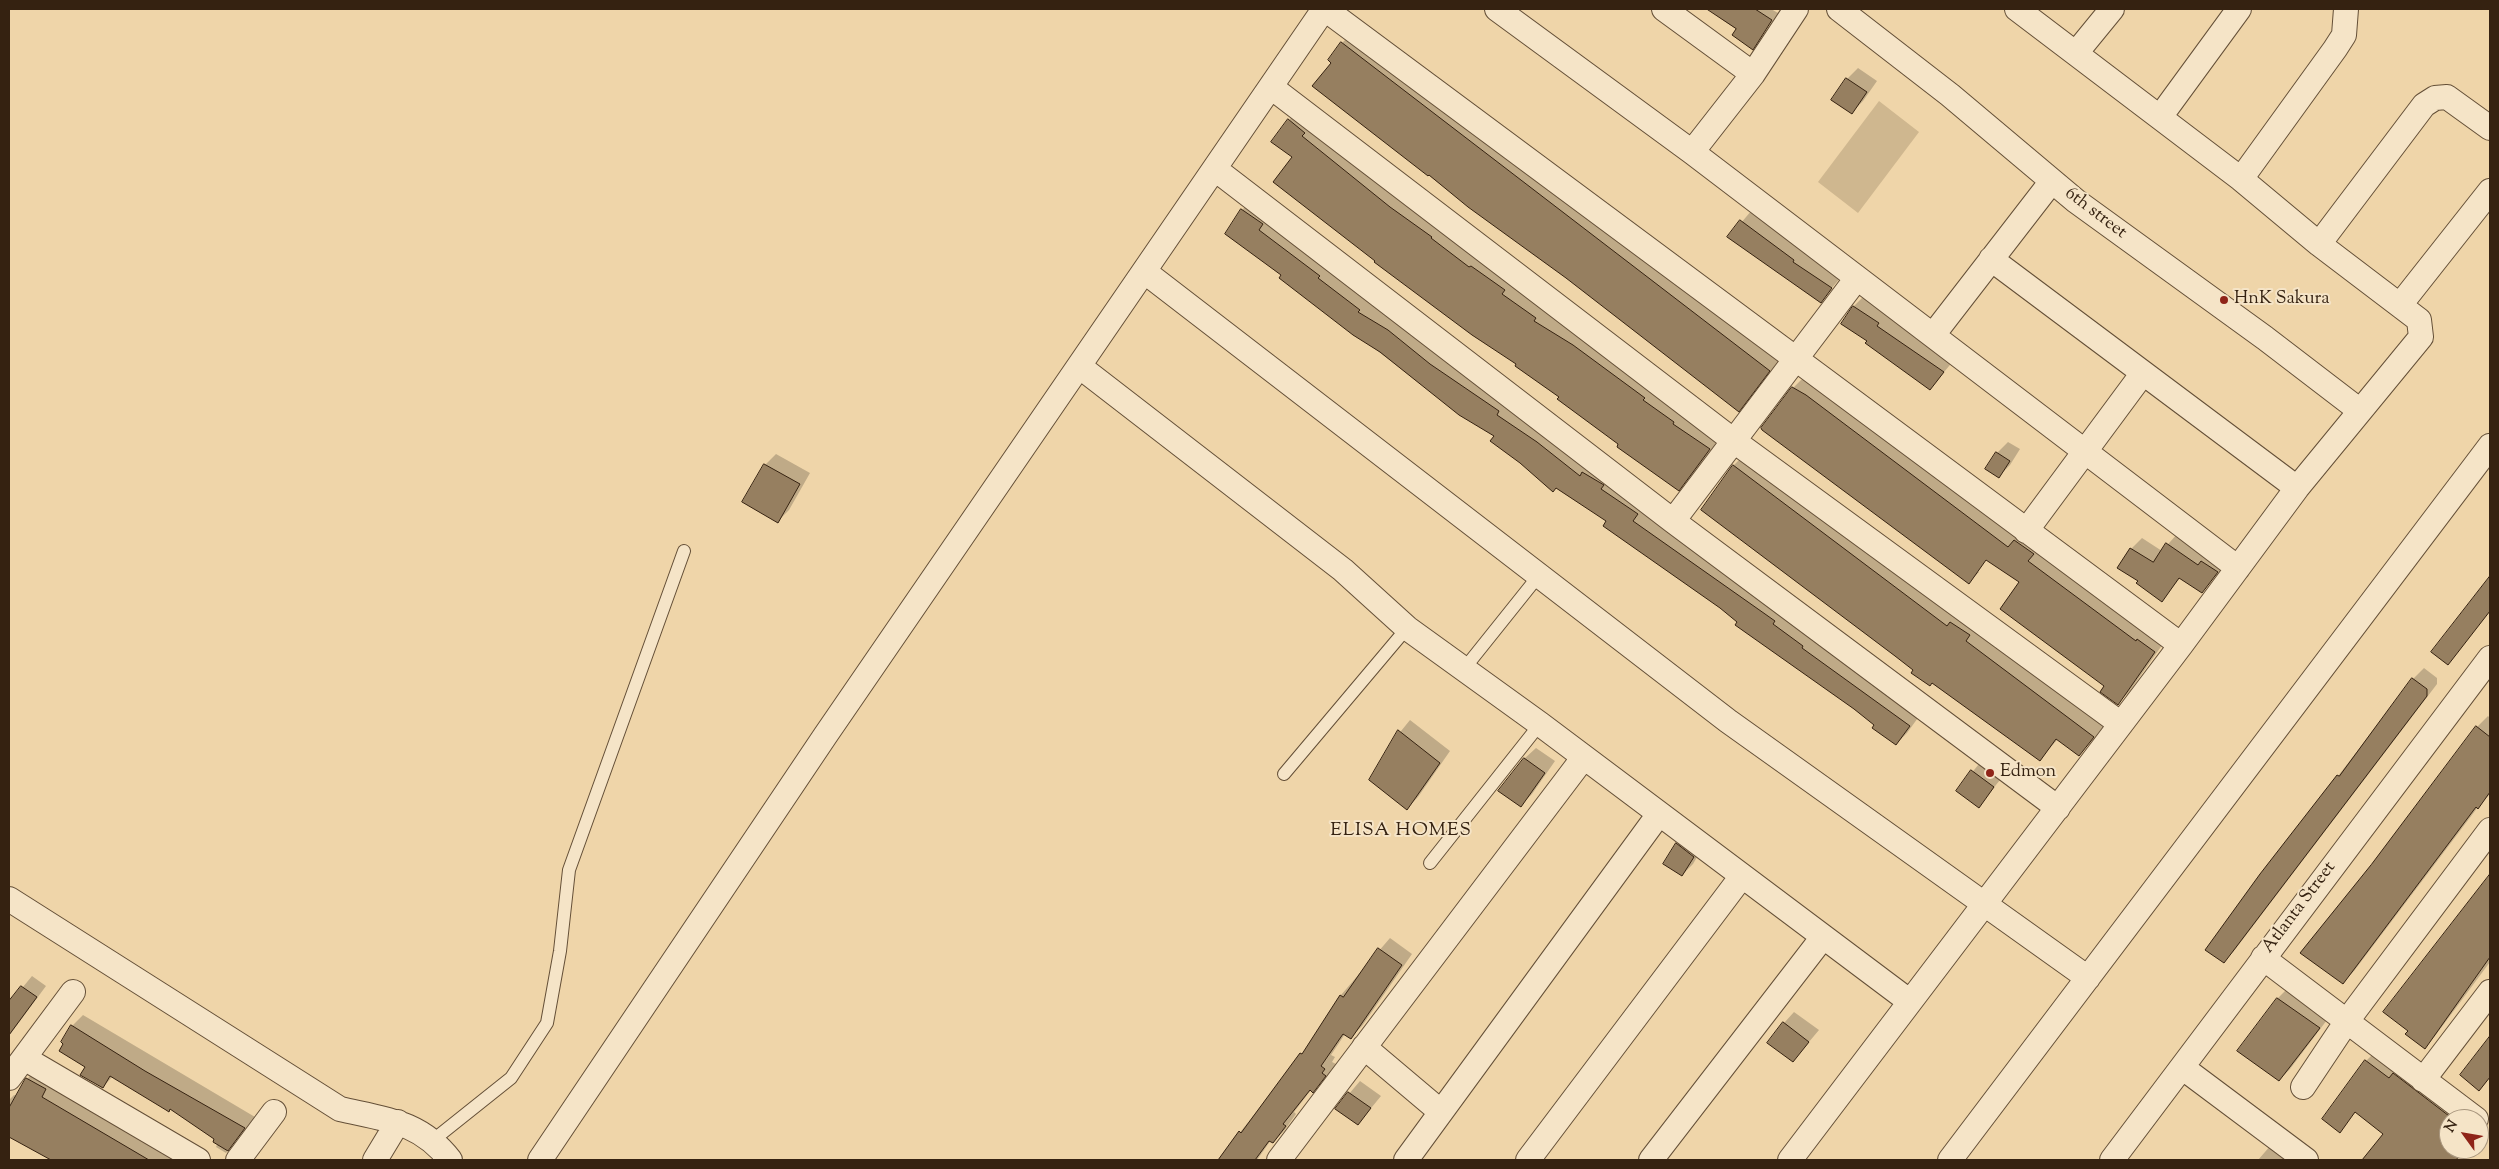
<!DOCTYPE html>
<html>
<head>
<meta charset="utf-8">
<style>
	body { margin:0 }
	#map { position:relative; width:2499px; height:1169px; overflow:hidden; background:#efd5a9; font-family:"Sorts Mill Goudy",serif }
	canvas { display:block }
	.frame { position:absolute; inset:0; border:10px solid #352211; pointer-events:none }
	.north { position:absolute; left:2439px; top:1109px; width:50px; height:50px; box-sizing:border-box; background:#f5e4c7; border:1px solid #a8967e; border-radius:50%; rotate:302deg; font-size:14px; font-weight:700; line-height:20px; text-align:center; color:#352211 }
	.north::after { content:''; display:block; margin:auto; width:18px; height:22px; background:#8f2418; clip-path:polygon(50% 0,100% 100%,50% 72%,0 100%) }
</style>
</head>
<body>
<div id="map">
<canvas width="2499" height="1169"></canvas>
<div class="frame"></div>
<div class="north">N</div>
</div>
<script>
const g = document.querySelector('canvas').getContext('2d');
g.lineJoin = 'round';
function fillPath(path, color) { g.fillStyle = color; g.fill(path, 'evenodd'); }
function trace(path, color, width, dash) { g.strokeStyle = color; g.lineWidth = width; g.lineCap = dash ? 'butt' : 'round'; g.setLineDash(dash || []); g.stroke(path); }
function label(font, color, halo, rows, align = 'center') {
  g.font = font + ' "Sorts Mill Goudy",serif'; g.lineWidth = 4; g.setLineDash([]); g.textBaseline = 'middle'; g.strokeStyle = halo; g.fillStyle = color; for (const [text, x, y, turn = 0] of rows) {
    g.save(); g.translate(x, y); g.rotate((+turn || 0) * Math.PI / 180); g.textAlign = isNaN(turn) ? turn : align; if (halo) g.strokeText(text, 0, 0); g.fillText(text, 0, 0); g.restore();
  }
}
const green = new Path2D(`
	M1879 101 1919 132 1858 213 1818 182Z`);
const shadow = new Path2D(`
	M1709 9H1771L1778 13 1752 48 1738 29Z
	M1353 32 1780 359 1749 399 1738 410 1567 277 1468 206 1314 86 1332 62 1342 43Z
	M1858 68 1877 81 1863 101 1852 112 1833 99 1847 79Z
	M1300 109 1720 438 1690 478 1679 489 1518 364 1377 261 1293 157 1289 120Z
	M1253 199 1920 715 1907 733 1896 744 1876 725 1608 520 1495 436 1460 414 1281 277 1283 274 1242 210Z
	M1752 210 1842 276 1820 302 1729 237Z
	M1865 295 1954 360 1930 389 1868 340 1843 324 1854 306Z
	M1804 377 2165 641 2129 692 2118 703 2021 582 1989 554 1976 572H1979L1969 582 1793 388Z
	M2008 442 2020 449 2010 465 1999 476 1997 453Z
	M776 454 810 473 789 510 778 521 744 502 765 465Z
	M1745 454 2104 726 2090 743 2079 754 2058 739 2040 759 1914 670 1702 510 1734 465Z
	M2178 533 2228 561 2202 592 2181 577 2162 600 2140 581 2119 567 2131 549 2142 538 2162 551Z
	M2490 576V611L2448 663 2433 651Z
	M2424 668 2437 678V684L2234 951 2223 962 2338 776 2413 679Z
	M2488 716 2490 718V794L2478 807 2354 971 2343 982 2372 866 2477 727Z
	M1410 720 1450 751 1418 797 1407 808 1388 747Z
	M1536 748 1555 761 1532 794 1521 805 1524 759Z
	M1983 759 2004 775 1979 806 1957 791Z
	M1688 833 1704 845 1693 864 1682 875 1677 844Z
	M2490 875V962L2435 1036 2424 1047 2409 1031 2385 1012Z
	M1390 938 1412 954 1362 1026 1351 1037 1345 1034 1331 1055 1335 1057 1332 1062 1336 1064 1324 1080 1313 1091 1311 1090 1294 1112 1296 1114 1284 1131 1273 1142 1271 1140 1257 1160H1218L1308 1047 1341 995Z
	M32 976 46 986 9 1036V1004Z
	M2289 987 2330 1016 2290 1069 2279 1080 2239 1051 2278 998Z
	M1794 1012 1819 1030 1793 1061 1784 1023Z
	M83 1015 255 1117 226 1153 216 1147 218 1143 216 1138 170 1108 113 1076 103 1087 87 1066 72 1026Z
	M2490 1038V1078L2479 1089 2461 1075Z
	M2373 1054 2469 1119H2449V1149H2465L2457 1160H2419L2415 1157 2413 1160 2365 1159 2385 1134 2356 1112 2348 1120 2366 1061Z
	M38 1068 181 1160H56L9 1136V1100L14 1095 17 1096 27 1079Z
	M1360 1081 1381 1096 1358 1124 1337 1108Z
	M2278 1137 2302 1160H2258Z`);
const building = new Path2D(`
	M1707 9H1755L1772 20 1753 50 1732 35 1736 29Z
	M1341 42 1770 371 1739 412 1566 278 1468 207 1429 175 1428 176 1312 86 1331 63 1328 60Z
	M1846 78 1867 92 1852 114 1831 100Z
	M1288 119 1305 133 1302 136 1390 207 1432 237 1431 238 1469 267 1471 266 1505 290 1502 294 1536 318 1534 321 1573 345 1645 398 1643 400 1674 422 1673 424 1710 449 1679 491 1617 447 1618 444 1557 399 1559 397 1515 366 1516 364 1472 335 1374 262 1375 261 1273 182 1292 157 1271 142Z
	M1241 209 1263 224 1259 230 1320 276 1318 278 1360 310 1358 312 1388 330 1430 364 1499 411 1497 415 1537 442 1580 476 1582 472 1604 485 1601 489 1638 514 1633 521 1775 621 1773 624 1803 646 1802 648 1910 726 1896 745 1872 728 1874 725 1854 709 1735 625 1737 622 1720 608 1603 526 1606 521 1556 488 1553 492 1520 463 1490 441 1494 436 1459 415 1380 352 1353 335 1279 278 1281 275 1225 234Z
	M1740 220 1794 260 1793 262 1832 288 1821 303 1727 237Z
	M1853 306 1879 323 1877 326 1944 372 1930 390 1865 343 1867 341 1841 324Z
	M1792 387 1806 395 2008 547 2014 540 2034 554 2028 561 2136 641 2137 639 2155 652 2118 705 2100 692 2104 686 2000 609 2019 582 1986 560 1969 584 1762 430 1761 428Z
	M1996 452 2010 461 1999 478 1985 469Z
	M764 464 800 484 778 523 742 502Z
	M1733 465 1947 626 1950 622 1970 635 1966 641 2094 737 2079 756 2056 739 2040 761 1932 683 1930 686 1911 673 1913 670 1895 656 1701 510Z
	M2166 543 2198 565 2201 561 2218 572 2202 593 2179 578 2162 602 2136 583 2138 581 2117 568 2130 548 2153 562Z
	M2490 576V611L2448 665 2431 652Z
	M2412 678 2427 689V696L2224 963 2205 950 2260 874 2337 775 2339 776Z
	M2476 726 2490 737V792L2478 809 2476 807 2343 984 2300 953 2371 865Z
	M1398 730 1440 763 1407 810 1369 780Z
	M1524 758 1545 773 1521 807 1498 791Z
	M1971 770 1994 787 1979 808 1956 791Z
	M1676 843 1694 857 1682 876 1663 864Z
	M2490 874V957L2425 1049 2405 1034 2408 1031 2383 1012Z
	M1378 948 1402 965 1351 1039 1343 1034 1321 1066 1325 1069 1322 1073 1326 1076 1313 1093 1310 1090 1283 1124 1286 1126 1273 1143 1269 1141 1255 1160H1218L1239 1131 1241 1133 1300 1053 1302 1054 1340 995 1343 997Z
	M21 986 37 997 9 1035V1001Z
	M2277 998 2320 1028 2279 1081 2237 1051Z
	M1783 1022 1809 1042 1793 1062 1767 1043Z
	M71 1025 145 1071 245 1128 228 1151 213 1142 214 1139 170 1109 169 1112 166 1110 110 1076 103 1088 80 1075 85 1067 59 1051 63 1044 61 1042Z
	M2490 1036V1077L2479 1091 2460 1075Z
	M2365 1060 2389 1078 2393 1073 2453 1119H2449V1149H2465L2456 1160H2362L2383 1134 2355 1112 2340 1133 2322 1119Z
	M26 1078 46 1089 42 1097 149 1160H51L9 1137V1108Z
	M1348 1092 1371 1108 1358 1125 1335 1109Z`);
const service = new Path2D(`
	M1464 669 1540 574
	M1284 774 1407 628
	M1430 863 1540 724
	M432 1141 511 1078 547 1023 560 951 569 870 684 551`);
const minor = new Path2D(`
	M1325 9 2181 645
	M1497 9 1692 152 2238 568
	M1664 9 1753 74
	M1839 9 1950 95 2076 201 2265 338 2359 410
	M2076 53 2112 9
	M1271 87 1734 441 2121 724
	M2160 117 2239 9
	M1692 152 1753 74 1796 9
	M1215 169 1673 521 2058 808
	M2241 179 2335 49 2344 35 2346 9
	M2319 244 2424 105 2435 98 2447 97 2490 128
	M1991 259 2297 488
	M1145 272 1728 721 2088 978
	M2400 305 2490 191
	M1933 335 2052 181
	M1079 366 1343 570 1407 628 1540 724 1909 1001
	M1673 521 1857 278
	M2026 531 2143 373
	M9 899 340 1109C384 1119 420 1121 450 1160
	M2263 958 2476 1119
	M1364 1047 1441 1112
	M24 1058 198 1160
	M2183 1068 2306 1160
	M9 1078 73 992
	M2423 1080 2490 992
	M2303 1087 2347 1021 2490 830
	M238 1160 274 1112
	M375 1160 398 1122
	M540 1160 825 736 1324 9
	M1279 1160 1584 757
	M1406 1160 1659 814
	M1528 1160 1742 876
	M1651 1160 1823 937
	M1790 1160 2181 645 2297 488 2421 337 2419 320 2319 244 2241 179 2017 9
	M1950 1160 2490 446
	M2112 1160 2490 658`);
const markers = [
	[2224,300,5,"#8f2418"],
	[1990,773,5,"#8f2418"]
];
const streetNames = [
	["6th street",2095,214,37],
	["Atlanta Street",2300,908,-53]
];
const poiNames = [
	["HnK Sakura",2234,300],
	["Edmon",2000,773]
];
const neighbourhoodNames = [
	["ELISA HOMES",1401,832]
];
fillPath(green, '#cfb78f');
fillPath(shadow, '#0003');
fillPath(building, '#967f60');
trace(building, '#352211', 1);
trace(service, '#644f37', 14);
trace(minor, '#644f37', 26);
trace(service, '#f5e4c7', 12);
trace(minor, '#f5e4c7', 24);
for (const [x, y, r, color] of markers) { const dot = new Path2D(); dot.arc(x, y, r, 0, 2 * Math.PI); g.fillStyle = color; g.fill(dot); trace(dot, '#f5e4c7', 2); }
label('18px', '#352211', '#f5e4c7', streetNames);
label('18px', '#352211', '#f5e4c7', poiNames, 'left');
g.letterSpacing = '1px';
label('19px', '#352211', '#f5e4c7', neighbourhoodNames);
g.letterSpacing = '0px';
</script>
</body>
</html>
